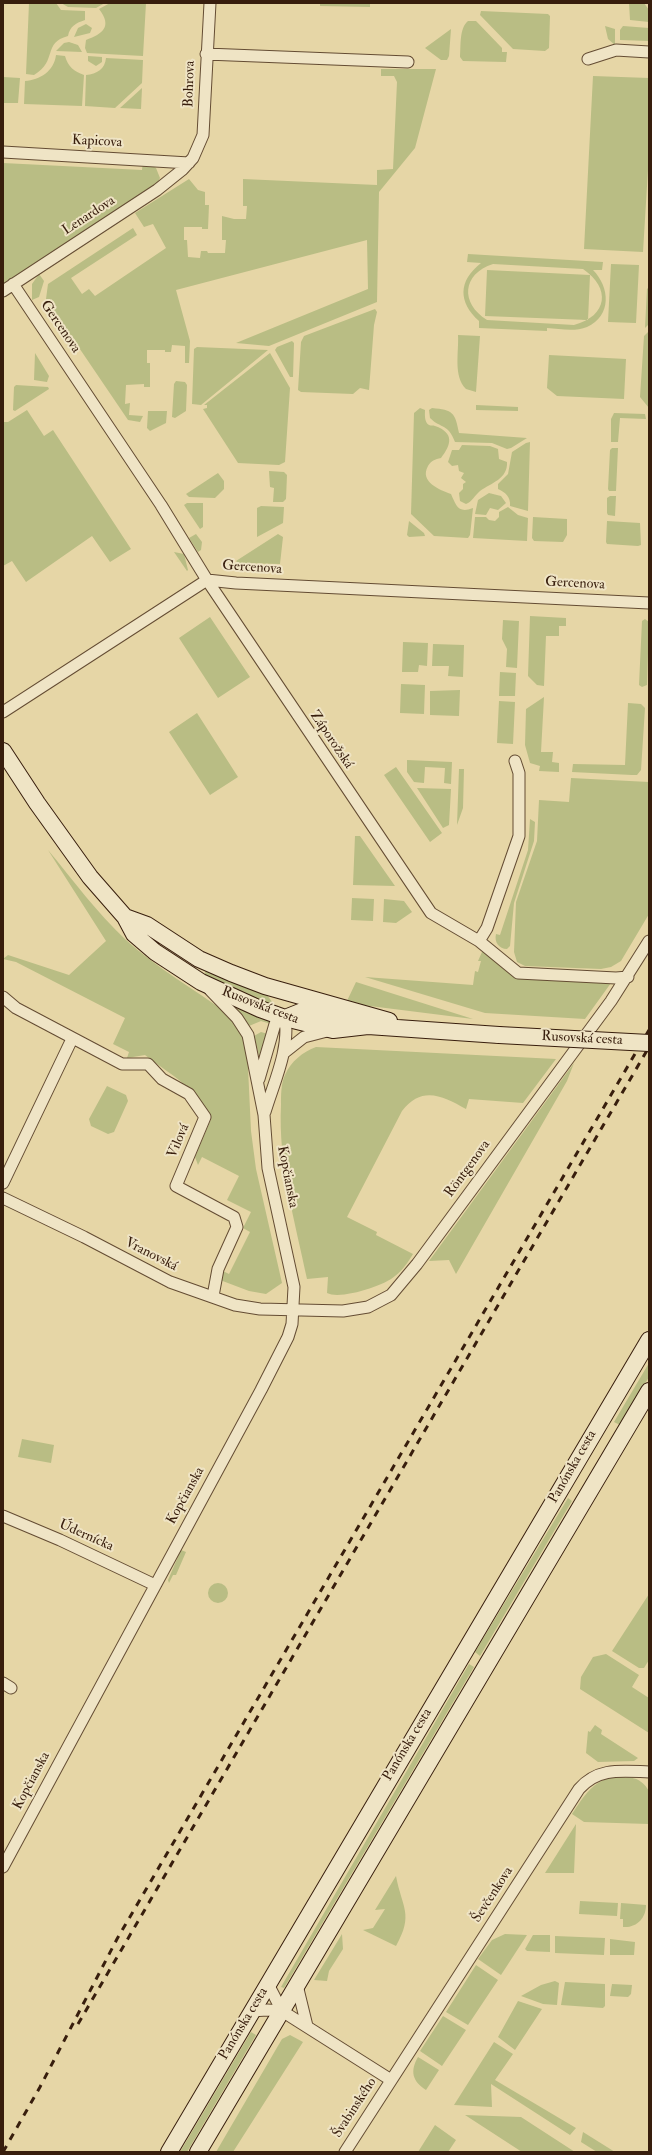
<!DOCTYPE html>
<html>
<head>
<meta charset="utf-8">
<style>
	body { margin:0 }
	#map { position:relative; width:652px; height:2155px; overflow:hidden; background:#e6d6a6; font-family:"IM FELL Double Pica",serif }
	canvas { display:block }
	.frame { position:absolute; inset:0; border:4px solid #381e0d; pointer-events:none }
</style>
</head>
<body>
<div id="map">
<canvas width="652" height="2155"></canvas>
<div class="frame"></div>
</div>
<script>
const g = document.querySelector('canvas').getContext('2d');
g.lineJoin = 'round';
function fillPath(path, color) { g.fillStyle = color; g.fill(path, 'evenodd'); }
function trace(path, color, width, dash) { g.strokeStyle = color; g.lineWidth = width; g.lineCap = dash ? 'butt' : 'round'; g.setLineDash(dash || []); g.stroke(path); }
function label(font, color, halo, rows, align = 'center') {
  g.font = font + ' "IM FELL Double Pica",serif'; g.lineWidth = 4; g.setLineDash([]); g.textBaseline = 'middle'; g.strokeStyle = halo; g.fillStyle = color; for (const [text, x, y, turn = 0] of rows) {
    g.save(); g.translate(x, y); g.rotate((+turn || 0) * Math.PI / 180); g.textAlign = isNaN(turn) ? turn : align; if (halo) g.strokeText(text, 0, 0); g.fillText(text, 0, 0); g.restore();
  }
}
const green = new Path2D(`
	M29 3H56L61 10 85 11V20C76 23 70 26 68 36 42 43 58 61 34 75L26 74Z
	M61 3H105L96 8 68 7Z
	M110 3H146L143 56 87 53 85 48 86 40C102 34 113 27 99 9Z
	M320 3H370V7L320 6Z
	M629 3H644L649 10V22L630 20Z
	M481 11 548 14 550 16 549 48 545 51 513 49 480 15Z
	M468 21H476L502 48V52H507L506 62 463 61 460 57C461 47 459 28 468 21Z
	M86 24 92 28 90 33 74 37 78 28Z
	M605 26 615 29V45L608 39Z
	M623 26 649 28V41L620 40V30Z
	M451 29 449 56 447 60H441L425 48Z
	M69 42 78 45 82 52 56 51 64 43Z
	M56 55 65 56C68 67 74 71 84 75L82 106 24 104 25 81C40 80 54 71 56 55Z
	M88 56 102 57V62L96 66 88 61Z
	M106 58 143 60 142 83 115 108 85 106 86 75C97 74 105 69 106 58Z
	M381 69H436L415 148 379 192 377 302 269 346 236 343 368 289 367 240 176 290 190 341 189 363H185V346L172 345 171 352H165V350H147V363H150V387H144V384L126 385 125 404 130 403 129 415 143 416 140 422 128 420 46 299 48 284 133 228 137 235 71 278 82 294 89 289 95 296 166 248 153 224 144 227 135 213 189 179 198 190 205 192V205H209L208 229H202V227H184V240H187L188 257 200 258 201 251H207L208 253H225L226 240H222V216L234 219H246L247 206H243V179L377 185V170L393 169 397 82 394 76H381Z
	M593 76 649 78V153L643 252 584 249Z
	M3 77 20 78 18 103H3Z
	M142 88 141 109 120 108Z
	M143 161 156 168 160 178 157 184 3 285V163L142 170Z
	M468 254 603 262 602 270H593C610 287 612 316 587 327 575 332 560 329 547 328V331L479 328V321C458 302 458 281 481 263L467 262ZM493 264 583 269C611 288 608 316 574 325L487 320C460 303 462 274 493 264Z
	M611 264 639 265 636 323 608 322Z
	M487 270 590 275 588 320 485 316Z
	M39 274 44 281 39 297 32 300V284Z
	M647 288 649 290V324L645 328Z
	M375 309 377 312 374 325 369 390 360 388 353 394 301 392 298 390 301 342 304 336Z
	M649 331V408L640 397 644 336Z
	M458 335 480 336 476 392 466 389C453 376 459 352 458 335Z
	M292 341 294 343 293 377H290L275 350 277 347Z
	M197 347 268 350 201 405 192 404 194 349Z
	M35 353 49 376 47 382 34 380Z
	M270 353 290 388 285 462 279 465 238 463 203 409 207 408V405H204Z
	M549 355 626 359 624 399 557 396 547 388Z
	M176 381 185 382 187 385 186 411 175 418 172 417 174 384Z
	M16 385 48 387 49 389 15 411 13 410 14 387Z
	M476 405 518 407V411L476 410Z
	M420 408 425 410C425 414 424 422 429 425 431 426 433 425 435 426 455 433 451 445 441 458 435 459 431 461 428 466 419 482 440 490 451 494 456 505 458 514 473 508L470 535 468 538 434 536 411 514 414 413Z
	M432 408C453 410 455 412 459 433L527 438 511 448 507 449 492 443 455 442C448 423 441 429 430 418L429 410Z
	M27 410 44 436 53 430 131 549 110 562 92 536 26 582 12 561 3 566V422H8Z
	M148 411H167L166 423 150 431 147 428Z
	M614 413 645 414 646 419 620 418 618 442H611V419Z
	M530 442 528 511 510 506C511 497 505 492 498 489V484L508 474 512 452 526 443Z
	M462 445 490 446 498 449 499 459 507 462C508 479 491 483 480 491 475 495 472 502 466 504L460 501 459 493 463 489V484L466 482 461 478 464 473 459 471 458 465 452 466 448 462 452 450H459Z
	M612 448H618L616 491H609L608 489 610 450Z
	M269 471 284 472 287 475 286 499 283 502H273L274 488 270 487Z
	M218 473 224 481V489L215 498 189 497 186 494Z
	M489 493 501 496 506 503 498 510 490 508 486 515 475 514 478 500Z
	M610 496H616L615 516 608 515 607 513V498Z
	M187 503H203V527L200 529 184 505Z
	M261 506 284 507 283 523 257 537V508Z
	M508 507 518 515 528 518 527 541 473 538 475 517H486L489 520 495 521 499 517V512Z
	M533 517 567 519V535L563 542 534 541 532 538Z
	M409 521 424 533 425 536 409 537 407 535Z
	M607 521 640 523 641 545 638 546 607 544 606 542Z
	M196 534 202 542 201 550 198 552 189 538Z
	M278 534 283 537 280 564 238 563 236 561Z
	M174 552 184 554 188 570 187 571Z
	M530 616 566 618V626H559V636H546L544 686 537 685 528 676Z
	M210 617 250 677 218 698 179 638Z
	M645 619 649 622 647 685 642 687 639 685 642 621Z
	M503 620 519 621 517 668 506 667 507 649 502 639Z
	M403 642 428 643 427 666 419 665 418 672H402Z
	M433 644 464 645 463 677 448 676 449 666H432Z
	M500 672 516 673 515 696H499Z
	M401 684 425 685 424 714 400 713Z
	M460 690 459 716 430 715V691Z
	M544 697 541 752H553L552 762 559 763V772L539 771 540 766 530 763 525 745 526 709Z
	M499 701 515 702 513 744 497 743Z
	M628 703 641 704 645 708 641 770 637 775H632L572 772 573 764 625 765Z
	M197 713 238 777 210 795 169 732Z
	M407 760 452 762 451 784 444 783 445 768 425 767 424 783 414 782 407 772Z
	M396 767 442 833 430 842 384 775Z
	M459 769H464L463 808 457 825Z
	M571 778 649 782V914L621 961 611 967 601 969 525 966 517 962 514 952 516 902 537 841 539 800 569 802Z
	M417 788 451 789 449 825 443 828Z
	M530 819 535 822 534 841 514 903 510 946 507 949C499 949 494 942 496 934L500 935 528 850Z
	M355 836H360L395 886 353 885Z
	M48 850C73 880 97 913 126 940 157 968 194 989 228 1014L237 1026 247 1047 251 1131 256 1169 282 1283 266 1294 249 1291 220 1280 221 1270 229 1274 250 1232 243 1228 251 1212 227 1200 239 1176 202 1157 198 1165 195 1157 211 1119C202 1092 167 1072 145 1055L127 1058 129 1052 113 1044 125 1018 16 962 3 959 8 955 69 975 106 941Z
	M352 898 374 899 373 921 351 920Z
	M384 899 404 901 412 912 396 923 383 922Z
	M482 952H485L516 976 611 983 585 1019 485 1013 365 977 473 985 475 971 478 972 481 961H478Z
	M206 970 267 995 275 1006 241 994 204 975Z
	M356 982 473 1019 346 1003Z
	M236 1007 272 1021 271 1024 261 1021 249 1026Z
	M261 1032 268 1034 261 1056H259L254 1036Z
	M316 1047 556 1059 523 1103 469 1099 466 1109C443 1096 422 1085 402 1111L347 1217 377 1232 376 1235 413 1254C408 1262 403 1270 395 1276 384 1286 340 1300 327 1293L328 1277 307 1279C295 1221 278 1164 281 1105 281 1095 281 1083 285 1075 291 1061 303 1052 316 1047Z
	M574 1063 567 1081 456 1274 449 1260 429 1261Z
	M107 1086 126 1095 128 1101 114 1132 108 1134 91 1126 89 1119Z
	M649 1363V1377L620 1425 614 1422Z
	M22 1439 54 1445 51 1463 18 1457Z
	M568 1498 572 1501 480 1656 475 1652Z
	M181 1550 186 1552 176 1575H173L169 1583 168 1580Z
	M208 1593a10 10 0 1 1 20 0a10 10 0 1 1-20 0Z
	M649 1594V1660L644 1668H639L612 1651Z
	M606 1654 639 1675 632 1687 649 1698V1733L580 1689 581 1677 593 1657Z
	M469 1664 474 1667 284 1988 281 1987Z
	M595 1725 602 1730 601 1734 638 1758 634 1761 598 1762 586 1753 588 1731 590 1732Z
	M615 1777C630 1777 640 1776 649 1791V1824L584 1822 572 1814C584 1796 593 1780 615 1777Z
	M576 1824 574 1873H545Z
	M396 1876C402 1908 414 1914 396 1946L363 1930 373 1928 385 1909 375 1910Z
	M580 1901 618 1903 617 1916 579 1914Z
	M621 1903 646 1905C646 1918 637 1928 623 1927V1919H620Z
	M342 1934 343 1949 329 1971 327 1981 314 1980Z
	M505 1934 527 1935 501 1975 478 1959 492 1940Z
	M533 1935H550V1952L527 1951 525 1949Z
	M555 1936 605 1938 604 1955 555 1953Z
	M610 1939 635 1942 634 1955H610Z
	M476 1965 498 1980 468 2025 446 2012Z
	M555 1981 559 1983 557 2005 543 2004 521 1996 541 1985Z
	M565 1982 605 1984V2006L603 2008 561 2005Z
	M612 1984 632 1985 631 1994 628 1997 610 1996Z
	M518 2001 542 2009 515 2050 498 2037Z
	M443 2016 466 2030 442 2066 420 2051Z
	M251 2032 256 2035 187 2152H180Z
	M290 2035 303 2042 233 2152H216L282 2039Z
	M494 2042 513 2054 495 2080 576 2128 570 2135 491 2084 492 2107 454 2105Z
	M418 2057 439 2070 426 2090C412 2081 410 2071 418 2057Z
	M465 2115 521 2117 575 2152H522Z
	M435 2125 456 2140 448 2152H418Z
	M583 2132 615 2152H597L581 2142Z`);
const street = new Path2D(`
	M206 54 408 62
	M588 59 616 50 649 52
	M3 152 189 163
	M13 284 161 505 207 580 236 583 649 603
	M3 291 157 190 182 170 193 158 203 135 210 3
	M3 712 207 580 431 913 479 941 518 973 616 978 628 977
	M479 941 487 928 519 836V773L515 761
	M3 997 16 1008 122 1064H148L162 1079 189 1094 205 1117 176 1186 234 1217 237 1227 218 1269 213 1296
	M285 1052 304 1037 331 1030
	M259 1079 275 1024 285 1018C290 1049 274 1082 265 1112
	M3 1183 72 1039
	M3 1198 84 1237 170 1282 235 1305 260 1309 343 1311 368 1307 391 1295 417 1264 611 1001 649 941
	M3 1516 60 1540 155 1585
	M3 1683 11 1688
	M3 1867 261 1390 288 1337 292 1324 294 1287 268 1168 264 1115 248 1035 237 1018 210 990
	M268 1984 282 2011
	M297 1985 307 2026
	M251 2011 267 2010 282 2011 391 2080
	M345 2152 579 1789C598 1767 622 1771 649 1772`);
const secondary = new Path2D(`
	M3 751 37 803 90 877 125 917 134 934 155 952 201 982 260 1009 285 1018 333 1030 368 1026 499 1035
	M125 917 147 925 199 959 231 973 265 986 389 1021
	M285 1018 305 1010 359 1024
	M169 2152 649 1340
	M198 2152 649 1391`);
const rail = new Path2D(`
	M78 2024 649 1047
	M3 2152 40 2087 117 1939 649 1030`);
const secondaryBridge = new Path2D(`
	M499 1035 649 1043`);
const streetNames = [
	["Bohrova",190,84,-88],
	["Kapicova",97,142,3],
	["Lenardova",89,216,-33],
	["Gercenova",60,327,56],
	["Gercenova",252,568,4],
	["Gercenova",575,584,3],
	["Záporožská",331,740,56],
	["Rusovská cesta",260,1006,21],
	["Rusovská cesta",582,1039,3],
	["Vilová",179,1141,-67],
	["Röntgenova",468,1169,-54],
	["Kopčianska",287,1177,79],
	["Vranovská",151,1255,27],
	["Panónska cesta",573,1467,-60],
	["Kopčianska",186,1496,-61],
	["Údernícka",86,1536,24],
	["Panónska cesta",408,1745,-59],
	["Kopčianska",32,1781,-62],
	["Ševčenkova",493,1895,-57],
	["Panónska cesta",244,2024,-59],
	["Švabinského",355,2108,-57]
];
fillPath(green, '#b9bd84');
trace(street, '#644c33', 13);
trace(secondary, '#381e0d', 18);
trace(street, '#efe4c5', 11);
trace(secondary, '#efe4c5', 16);
trace(rail, '#381e0d', 3, [7, 7]);
trace(secondaryBridge, '#381e0d', 18, []);
trace(secondaryBridge, '#efe4c5', 16);
label('14px', '#381e0d', '#efe4c5', streetNames);
</script>
</body>
</html>
